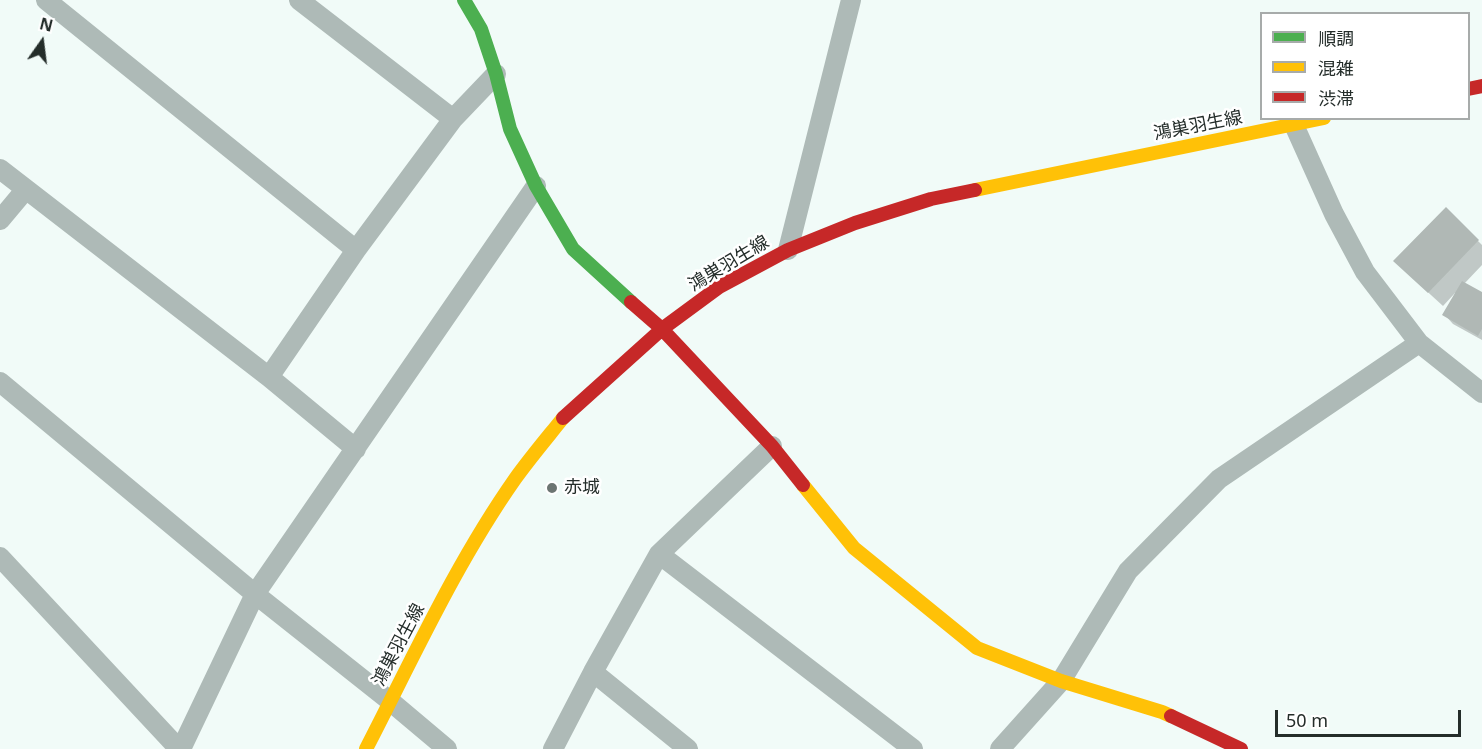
<!DOCTYPE html>
<html>
<head>
<meta charset="utf-8">
<style>
	body { margin:0 }
	#map { position:relative; width:1482px; height:749px; overflow:hidden; background:#f1fbf8; font-family:"Noto Sans","Noto Sans JP",sans-serif }
	canvas { display:block }
	.legend { position:absolute; left:1260px; top:12px; width:210px; height:108px; box-sizing:border-box; background:#fff; border:2px solid #a7abaa; margin:0; padding:8px 10px; list-style:none; font-size:18px; color:#242d2a }
	.legend li { display:flex; align-items:center; gap:12px; height:30px }
	.legend b { width:30px; border:2px solid #a7abaa }
	.north { position:absolute; left:12px; top:12px; width:60px; height:60px; -webkit-text-stroke:4px #fff; paint-order:stroke; rotate:14deg; font-size:16px; font-weight:700; line-height:24px; text-align:center; color:#242d2a }
	.north::after { content:''; display:block; margin:auto; width:21px; height:27px; background:#242d2a; clip-path:polygon(50% 0,100% 100%,50% 72%,0 100%) }
	.scale { position:absolute; left:1275px; top:710px; width:186px; height:27px; box-sizing:border-box; border:3px solid #242d2a; border-top:0; padding-left:8px; font-size:18px; line-height:21px; white-space:nowrap; color:#242d2a; -webkit-text-stroke:4px #fff; paint-order:stroke }
</style>
</head>
<body>
<div id="map">
<canvas width="1482" height="749"></canvas>
<ul class="legend">
<li><b style="height:8px;background:#4caf50"></b>順調</li>
<li><b style="height:8px;background:#ffc107"></b>混雑</li>
<li><b style="height:8px;background:#c62828"></b>渋滞</li>
</ul>
<div class="north">N</div>
<div class="scale">50 m</div>
</div>
<script>
const g = document.querySelector('canvas').getContext('2d');
g.lineJoin = 'round';
function fillPath(path, color) { g.fillStyle = color; g.fill(path, 'evenodd'); }
function trace(path, color, width, dash) { g.strokeStyle = color; g.lineWidth = width; g.lineCap = dash ? 'butt' : 'round'; g.setLineDash(dash || []); g.stroke(path); }
function label(font, color, halo, rows, align = 'center') {
  g.font = font + ' "Noto Sans","Noto Sans JP",sans-serif'; g.lineWidth = 5; g.setLineDash([]); g.textBaseline = 'middle'; g.strokeStyle = halo; g.fillStyle = color; for (const [text, x, y, turn = 0] of rows) {
    g.save(); g.translate(x, y); g.rotate((+turn || 0) * Math.PI / 180); g.textAlign = isNaN(turn) ? turn : align; if (halo) g.strokeText(text, 0, 0); g.fillText(text, 0, 0); g.restore();
  }
}
const shadow = new Path2D(`
	M1446 209 1482 245V265L1464 284 1482 294V340L1453 324 1444 314 1456 294 1455 293 1443 306 1408 274Z`);
const building = new Path2D(`
	M1446 207 1479 240 1428 293 1393 261Z
	M1462 281 1482 292V329L1478 336 1442 315Z`);
const street = new Path2D(`
	M46 0 356 250
	M299 0 453 119
	M1294 125 1334 214 1365 272 1419 343 1482 393
	M0 169 269 377 356 449
	M0 220 26 189
	M788 250 851 0
	M269 377 356 250 453 119 496 74
	M0 382 255 594 390 701 447 749
	M659 554 913 749
	M0 557 179 749
	M593 672 688 749
	M181 749 255 594 536 186
	M553 749 593 672 659 554 772 446
	M1000 749 1061 681 1128 571 1219 479 1419 343`);
const fast = new Path2D(`
	M464 0 481 29 496 74 510 129 536 186 573 249 631 302`);
const slow = new Path2D(`
	M975 190 1324 118
	M803 485 854 548 977 648 1061 681 1162 712 1171 716
	M366 749C413 658 456 563 515 479 530 458 547 438 563 418`);
const jam = new Path2D(`
	M1468 89 1482 86
	M631 302 662 329 772 446 803 485
	M563 418 662 329 719 287 788 250 855 223 931 199 975 190
	M1171 716 1241 749`);
const markers = [
	[552,488,6,"#6c7572"]
];
const streetNames = [
	["鴻巣羽生線",1198,126,-11],
	["鴻巣羽生線",729,264,-31],
	["鴻巣羽生線",399,645,-62]
];
const poiNames = [
	["赤城",564,488]
];
fillPath(shadow, '#0003');
fillPath(building, '#b0b8b5');
trace(street, '#aebab7', 20);
trace(fast, '#4caf50', 14);
trace(slow, '#ffc107', 14);
trace(jam, '#c62828', 14);
for (const [x, y, r, color] of markers) { const dot = new Path2D(); dot.arc(x, y, r, 0, 2 * Math.PI); g.fillStyle = color; g.fill(dot); trace(dot, '#fff', 2); }
label('18px', '#242d2a', '#fff', streetNames);
label('18px', '#242d2a', '#fff', poiNames, 'left');
</script>
</body>
</html>
